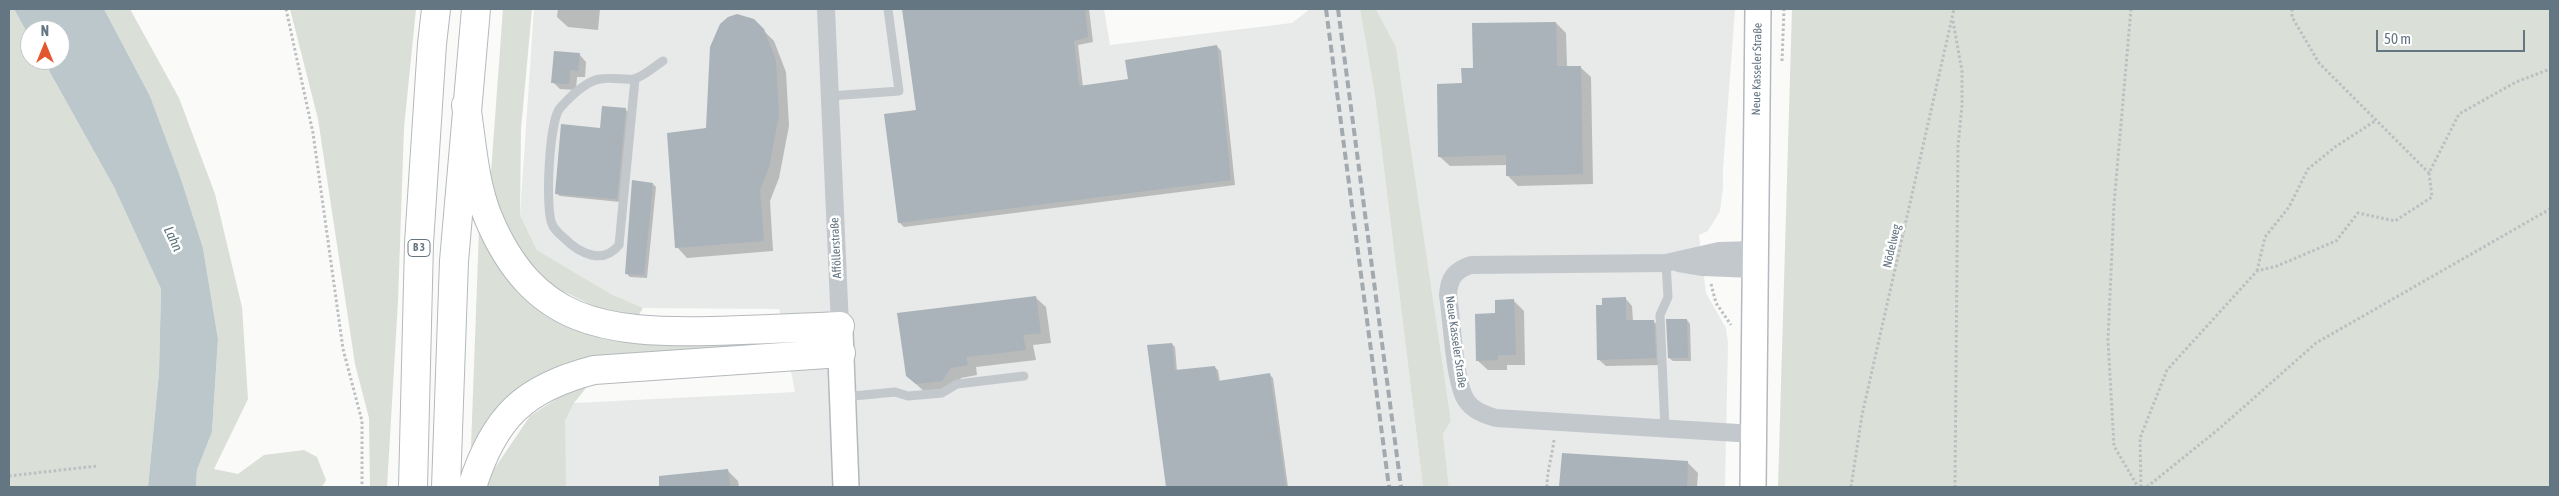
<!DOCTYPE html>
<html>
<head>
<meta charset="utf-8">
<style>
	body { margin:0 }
	#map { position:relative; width:2559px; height:496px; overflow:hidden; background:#fafaf8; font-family:"Asap Condensed",sans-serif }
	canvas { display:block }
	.frame { position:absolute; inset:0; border:10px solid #657683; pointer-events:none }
	.north { position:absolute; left:20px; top:20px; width:50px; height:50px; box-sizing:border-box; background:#fff; border:1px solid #c1c8cd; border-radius:50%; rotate:0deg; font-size:14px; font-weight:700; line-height:20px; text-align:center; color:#657683 }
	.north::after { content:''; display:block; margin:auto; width:18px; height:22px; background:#e4572e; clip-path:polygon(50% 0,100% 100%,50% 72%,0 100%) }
	.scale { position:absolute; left:2376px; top:30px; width:149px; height:22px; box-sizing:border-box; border:2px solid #657683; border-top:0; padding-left:6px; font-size:15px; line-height:18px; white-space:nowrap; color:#657683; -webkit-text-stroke:4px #fff; paint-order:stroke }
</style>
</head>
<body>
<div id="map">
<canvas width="2559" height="496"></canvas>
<div class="frame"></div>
<div class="north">N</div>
<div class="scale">50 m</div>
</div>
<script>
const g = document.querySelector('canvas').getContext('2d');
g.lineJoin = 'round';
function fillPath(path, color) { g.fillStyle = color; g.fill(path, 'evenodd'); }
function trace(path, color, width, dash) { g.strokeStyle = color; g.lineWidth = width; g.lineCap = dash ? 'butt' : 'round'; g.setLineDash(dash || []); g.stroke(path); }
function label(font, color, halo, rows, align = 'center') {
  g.font = font + ' "Asap Condensed",sans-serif'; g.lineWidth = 5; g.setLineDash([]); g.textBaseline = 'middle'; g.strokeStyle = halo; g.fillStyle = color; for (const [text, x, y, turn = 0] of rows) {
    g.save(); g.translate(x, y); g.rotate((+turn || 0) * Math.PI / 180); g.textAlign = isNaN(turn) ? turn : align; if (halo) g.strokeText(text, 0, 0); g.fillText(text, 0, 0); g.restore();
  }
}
const built = new Path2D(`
	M534 9H1104L1110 45 1292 23 1310 9H1360L1375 96 1423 487H562L565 421 574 403 795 392 779 309 643 308 611 294 537 250 520 215Z
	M1376 9H1735L1723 169V188L1720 211 1708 231 1699 235 1706 293 1726 328 1728 343 1725 487H1449L1443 434 1451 421 1396 47Z`);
const green = new Path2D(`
	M9 9H14L30 38V60H43L114 187 161 289 159 372 148 487H9Z
	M104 9H130L179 98 215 194 242 307 248 399 214 469 238 474 264 455 304 450 317 457 326 480 322 487H196L197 470 212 432 218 339 203 248 181 179 150 96Z
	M290 9H416L404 128 398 301 387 487H370L369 418 355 364 318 119Z
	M503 9H532L521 129 520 215 537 250 611 294 643 308 637 318 603 311 551 285 519 255 490 186Z
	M1360 9H1376L1396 47 1451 421 1443 434 1449 487H1423L1375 96Z
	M1792 9H2550V487H1778Z
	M479 230 485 231 534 302 809 339 812 344 635 353 594 357 565 363 523 385 476 447H471Z
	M573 388H586L574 403 565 421 566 487H487L488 478 530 416Z`);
const water = new Path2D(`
	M14 9H104L150 96 181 179 203 248 218 339 212 432 197 470 196 487H148L159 372 161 289 114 187 43 60H60V30H30V38Z`);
const shadow = new Path2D(`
	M558 9H600L598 30 568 27 557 17Z
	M903 9H1089L1093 42 1078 45 1083 87 1129 80 1217 46 1221 51 1235 185 904 227 899 222 917 111Z
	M753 20 774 41 786 72 789 126 779 178 770 201 773 251 687 258 677 247 707 129Z
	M1556 23 1566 33 1567 67H1580L1591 77 1593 184 1518 186 1507 175V165L1450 166 1439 156 1463 84 1474 69Z
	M579 54 586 62 585 77H577L576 90 560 89 553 82Z
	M625 109 629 113 620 202 560 196 556 193 601 129Z
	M653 184 656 187 647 278 630 277 627 274Z
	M1035 297 1046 307 1051 343 1033 345 1036 360 976 367 977 375 961 378 953 391 927 394 907 376Z
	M1625 298 1632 306 1633 321H1653L1661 328 1662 365 1606 366 1598 359Z
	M1514 301 1524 311 1525 365H1507V370H1488L1477 360Z
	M1687 320 1690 324 1691 361H1673L1669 358Z
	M1172 344 1175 347 1177 371 1214 367 1218 370 1220 382 1270 375 1273 378 1288 487H1167L1148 346Z
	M1563 454 1688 463 1698 473 1697 487H1561Z
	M728 471 738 481 739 487H679L677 475Z`);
const building = new Path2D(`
	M902 9H1085L1088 37 1074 41 1079 86 1128 79 1125 60 1217 45 1231 180 898 223 884 114 916 110Z
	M737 14 754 19 764 29 776 61 779 115 769 167 760 190 764 241 675 248 667 133 706 128 710 47 720 24 728 17Z
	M1556 22 1557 66H1581L1583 174 1506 176V155L1438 157 1437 84 1462 83 1461 68H1473L1472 23Z
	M554 51 580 53 578 71 570 70 569 84 551 83Z
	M602 106 626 108 617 199 555 194 561 124 600 128Z
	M632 180 653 183 644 275 625 274Z
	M1036 296 1041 333 1023 335 1026 350 966 357 968 365 951 368 942 381 916 384 906 376 897 313Z
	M1626 297V320H1654L1656 358 1597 360 1596 305H1602V298Z
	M1514 299 1516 355H1498V360L1476 361 1475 314 1495 313V300Z
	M1666 319H1687L1688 358H1668Z
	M1172 343 1175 370 1215 366 1218 381 1270 373 1286 487H1166L1147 345Z
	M1562 453 1688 461 1687 487H1559Z
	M728 469 730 487H659V476Z`);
const path = new Path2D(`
	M286 9 313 133 343 349 362 421V487
	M2131 9 2114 204 2108 340 2114 446 2138 487
	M2292 9V17L2319 63 2429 173
	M1953 21 1962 71V106L1958 146 1955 487
	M1782 61 1784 9
	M2257 271 2265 237 2289 207 2308 169 2335 147 2375 121
	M1711 284 1716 303 1731 325
	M9 476 97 466
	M1547 487C1547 471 1552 456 1554 440
	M1851 487 1862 415 1954 9
	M2141 487 2140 438 2167 370 2257 271 2277 266 2336 241 2358 213 2395 221 2432 197 2429 173 2459 114 2516 82 2550 69
	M2147 487 2220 428 2316 343 2550 209`);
const lane = new Path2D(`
	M635 79 619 245C603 265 580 254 564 238 560 234 554 230 552 224 545 208 549 121 560 108 569 98 586 81 600 79 611 77 623 80 634 79 643 77 655 66 663 61
	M830 96 899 91 888 9
	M843 397 895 392 908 396 942 393 957 384 1024 376
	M1665 429 1660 315 1668 297 1666 263`);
const street = new Path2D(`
	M826 9 840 326
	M1679 263 1703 267 1754 269
	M1754 434 1496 418C1484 414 1473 411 1466 400 1454 381 1452 319 1448 295 1449 278 1455 270 1471 265L1666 263 1719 251 1754 250`);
const secondary = new Path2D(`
	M840 332 846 487
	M1753 487 1758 9`);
const highway = new Path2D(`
	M466 105C472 142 474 183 488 217 533 325 605 333 711 331 754 330 797 328 840 326
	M413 487 419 243 432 44 436 9
	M446 487 454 261 476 9
	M472 487C494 417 524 388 594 370L841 353`);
const rail = new Path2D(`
	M1326 9 1389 487
	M1338 9 1401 487`);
const shields = [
	[419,248,22]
];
const shieldNames = [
	["B 3",419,248]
];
const streetNames = [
	["Neue Kasseler Straße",1757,69,-89],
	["Nödelweg",1892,246,-77],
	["Afföllerstraße",836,248,-93],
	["Neue Kasseler Straße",1456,342,82]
];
const waterNames = [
	["Lahn",173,239,65]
];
fillPath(built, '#e8e9e9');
fillPath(green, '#dadfd7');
fillPath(water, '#bbc7cb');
fillPath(shadow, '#0003');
fillPath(building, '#aab3b9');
trace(secondary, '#b3babf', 28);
trace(highway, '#b4b9bd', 30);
trace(path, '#bbbfc2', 3, [2.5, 2.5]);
trace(lane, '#c3c8cc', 9);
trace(street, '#c3c8cc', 18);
trace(secondary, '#fff', 25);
trace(highway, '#fff', 28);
trace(rail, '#a2aab0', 4, [8, 4]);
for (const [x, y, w] of shields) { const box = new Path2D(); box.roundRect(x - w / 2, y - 8.5, w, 17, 4); g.fillStyle = '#fff'; g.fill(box); trace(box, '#657683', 1); }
label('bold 11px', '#657683', null, shieldNames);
label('12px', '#657683', '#fff', streetNames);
label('italic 14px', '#60757c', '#fff', waterNames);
</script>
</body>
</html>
